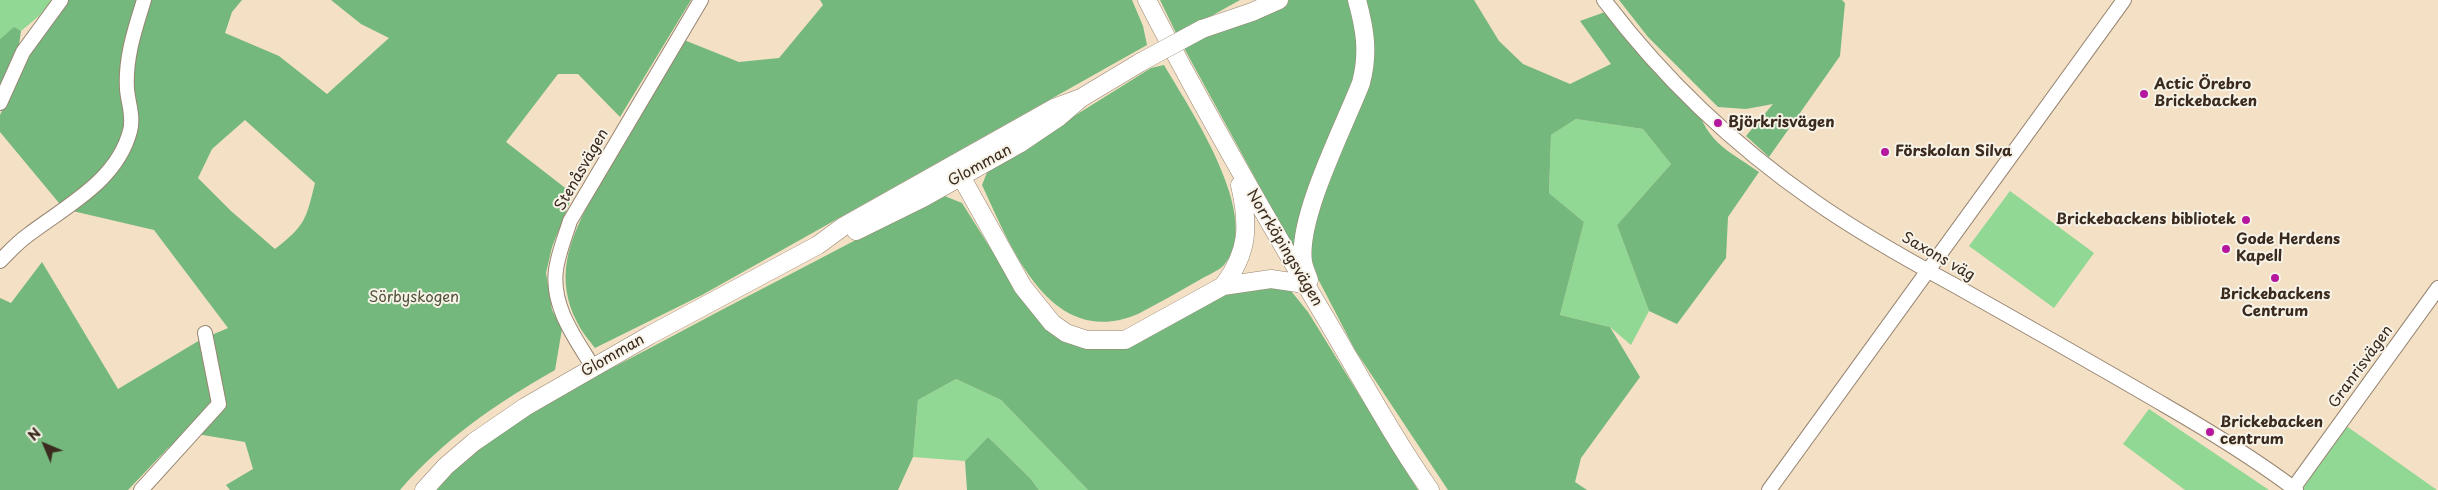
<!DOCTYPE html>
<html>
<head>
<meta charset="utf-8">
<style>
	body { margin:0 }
	#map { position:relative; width:2438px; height:490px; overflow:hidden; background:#f3e0c5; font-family:"Playpen Sans",sans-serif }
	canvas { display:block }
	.north { position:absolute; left:20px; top:420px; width:50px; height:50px; -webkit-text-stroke:4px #f7f3e8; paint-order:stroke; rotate:315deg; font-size:14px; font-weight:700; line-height:20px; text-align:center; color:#3b2a1e }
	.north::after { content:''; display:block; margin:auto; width:18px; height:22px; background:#3b2a1e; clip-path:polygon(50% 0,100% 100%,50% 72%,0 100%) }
</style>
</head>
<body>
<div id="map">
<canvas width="2438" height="490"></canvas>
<div class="north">N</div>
</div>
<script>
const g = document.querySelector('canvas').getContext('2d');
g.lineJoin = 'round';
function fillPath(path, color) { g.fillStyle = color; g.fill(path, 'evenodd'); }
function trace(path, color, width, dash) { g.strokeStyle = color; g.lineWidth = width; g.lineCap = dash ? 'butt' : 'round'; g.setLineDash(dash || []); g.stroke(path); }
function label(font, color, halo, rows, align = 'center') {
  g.font = font + ' "Playpen Sans",sans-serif'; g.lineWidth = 4; g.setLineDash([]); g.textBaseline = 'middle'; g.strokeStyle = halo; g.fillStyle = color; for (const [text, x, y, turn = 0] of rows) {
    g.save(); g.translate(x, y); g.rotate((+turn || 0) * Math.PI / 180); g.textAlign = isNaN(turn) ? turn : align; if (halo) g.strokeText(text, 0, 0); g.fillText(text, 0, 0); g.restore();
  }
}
const green = new Path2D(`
	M0 0H52L39 16 21 31 14 28 0 39Z
	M1576 119 1643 129 1671 164 1617 225 1649 311 1631 345 1610 327 1560 315 1584 222 1549 193 1551 135Z
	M2010 191 2094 253 2054 308 1969 246Z
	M956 379 1001 400 1088 490H1039L1030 478 988 437 965 461 913 457 918 400Z
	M2149 409 2269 490H2185L2123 444Z
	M2345 425 2437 490H2302Z`);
const forest = new Path2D(`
	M64 0H242L232 12 225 33 279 56 327 94 389 38 361 24 331 0H691L620 117 578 74H558L506 142 573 194 552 247 546 273 552 310 562 329 555 370C497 403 444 439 400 490H230L226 485 253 469 245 442 191 433 168 448 128 490H0V298L11 303 42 262 118 389 200 340 228 328 154 230 64 209 0 132V115L22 68ZM245 120 315 183C306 219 306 225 275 249L231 211 198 178 212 149Z
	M820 0H1132L1143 26 1147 45 702 295 595 348C589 340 581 331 577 322 555 279 568 243 589 203L684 40 739 62 779 58 823 5Z
	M1160 0H1240L1177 35Z
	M1289 0H1349L1358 34 1359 67 1295 251 1184 48 1209 34Z
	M1364 0H1474L1499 41 1523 64 1570 84 1611 64 1580 21 1605 12 1701 118C1713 146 1735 155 1759 172L1728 217 1726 258 1677 324 1649 311 1617 225 1671 164 1643 129 1576 119 1551 135 1549 193 1584 222 1560 315 1610 327 1640 377 1581 458 1575 482 1587 490H1448L1355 350 1315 273 1311 256 1312 237 1320 205 1368 87C1377 52 1373 34 1364 0Z
	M1619 0H1842L1845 3 1840 56 1769 157 1746 136 1773 104 1746 109 1718 107 1648 37Z
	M14 27 21 31 18 52 0 93V39Z
	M1164 65C1189 108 1265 219 1224 265 1218 271 1208 275 1201 279 1180 291 1159 303 1138 314 1050 351 1011 247 982 185L988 170 1151 68Z
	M942 195 962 203 1028 308 1061 335 1104 348 1218 297 1257 283 1287 286 1308 312 1418 490H1088L1001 400 956 379 918 400 913 457 898 490H432C492 426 574 388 650 348 747 296 845 246 942 195Z
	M988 437 1030 478 1039 490H967L965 461Z`);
const minor = new Path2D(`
	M1604 0C1662 77 1735 146 1814 201 1858 232 1906 259 1954 285 2025 325 2096 365 2166 406 2211 432 2255 459 2296 490
	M0 103 23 52 61 0
	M0 261C9 252 18 242 28 235 66 206 117 181 130 131 134 116 128 103 127 89 125 58 135 29 144 0
	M593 367C575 338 551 306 556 270 558 254 565 237 570 221L701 0
	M141 490 219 404 205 333
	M1769 490 2124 0
	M2292 490 2438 288`);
const major = new Path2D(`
	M1147 0C1200 103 1257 202 1316 302 1354 365 1388 430 1430 490
	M1202 29 1252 12 1279 0
	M954 164 1023 287 1052 323 1066 333 1087 340H1125L1223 286 1271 279 1305 284
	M856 231 923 198 1019 144 1059 117 1081 98 1141 62
	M1309 280C1307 274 1304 268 1303 262 1297 217 1344 127 1361 83 1369 53 1365 29 1357 0
	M1223 286C1249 252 1249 225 1240 185
	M424 490 446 466 474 442 525 407 650 335 818 245 844 226 1022 126 1054 108 1081 98`);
const majorBridge = new Path2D(`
	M1141 62 1202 29`);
const markers = [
	[2144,94,5,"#b5179e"],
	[1718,123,5,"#b5179e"],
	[1885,152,5,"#b5179e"],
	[2246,220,5,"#b5179e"],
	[2226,249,5,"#b5179e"],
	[2275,278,5,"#b5179e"],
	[2210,432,5,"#b5179e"]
];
const poiNames = [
	["Actic Örebro",2154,85],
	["Brickebacken",2154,102],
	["Björkrisvägen",1728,123],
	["Förskolan Silva",1895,152],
	["Brickebackens bibliotek",2236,220,"right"],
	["Gode Herdens",2236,240],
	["Kapell",2236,257],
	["Brickebackens",2275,295,"center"],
	["Centrum",2275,312,"center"],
	["Brickebacken",2220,423],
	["centrum",2220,440]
];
const streetNames = [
	["Glomman",980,166,-29],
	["Stenåsvägen",582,170,-60],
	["Norrköpingsvägen",1284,248,59],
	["Saxons väg",1938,257,30],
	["Glomman",613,356,-30],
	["Granrisvägen",2361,367,-54]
];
const parkNames = [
	["Sörbyskogen",414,298]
];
fillPath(green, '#90d893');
fillPath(forest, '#74b87d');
trace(minor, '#978572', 16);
trace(major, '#978572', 19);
trace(minor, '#fff', 14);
trace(major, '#fff', 18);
trace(majorBridge, '#978572', 19, []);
trace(majorBridge, '#fff', 18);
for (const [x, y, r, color] of markers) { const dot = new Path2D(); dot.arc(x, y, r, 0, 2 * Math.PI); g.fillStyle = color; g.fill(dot); trace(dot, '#f7f3e8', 2); }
label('bold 15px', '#3b2a1e', '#f7f3e8', poiNames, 'left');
label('15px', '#3b2a1e', '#f7f3e8', streetNames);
label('15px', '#50563b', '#f7f3e8', parkNames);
</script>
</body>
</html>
